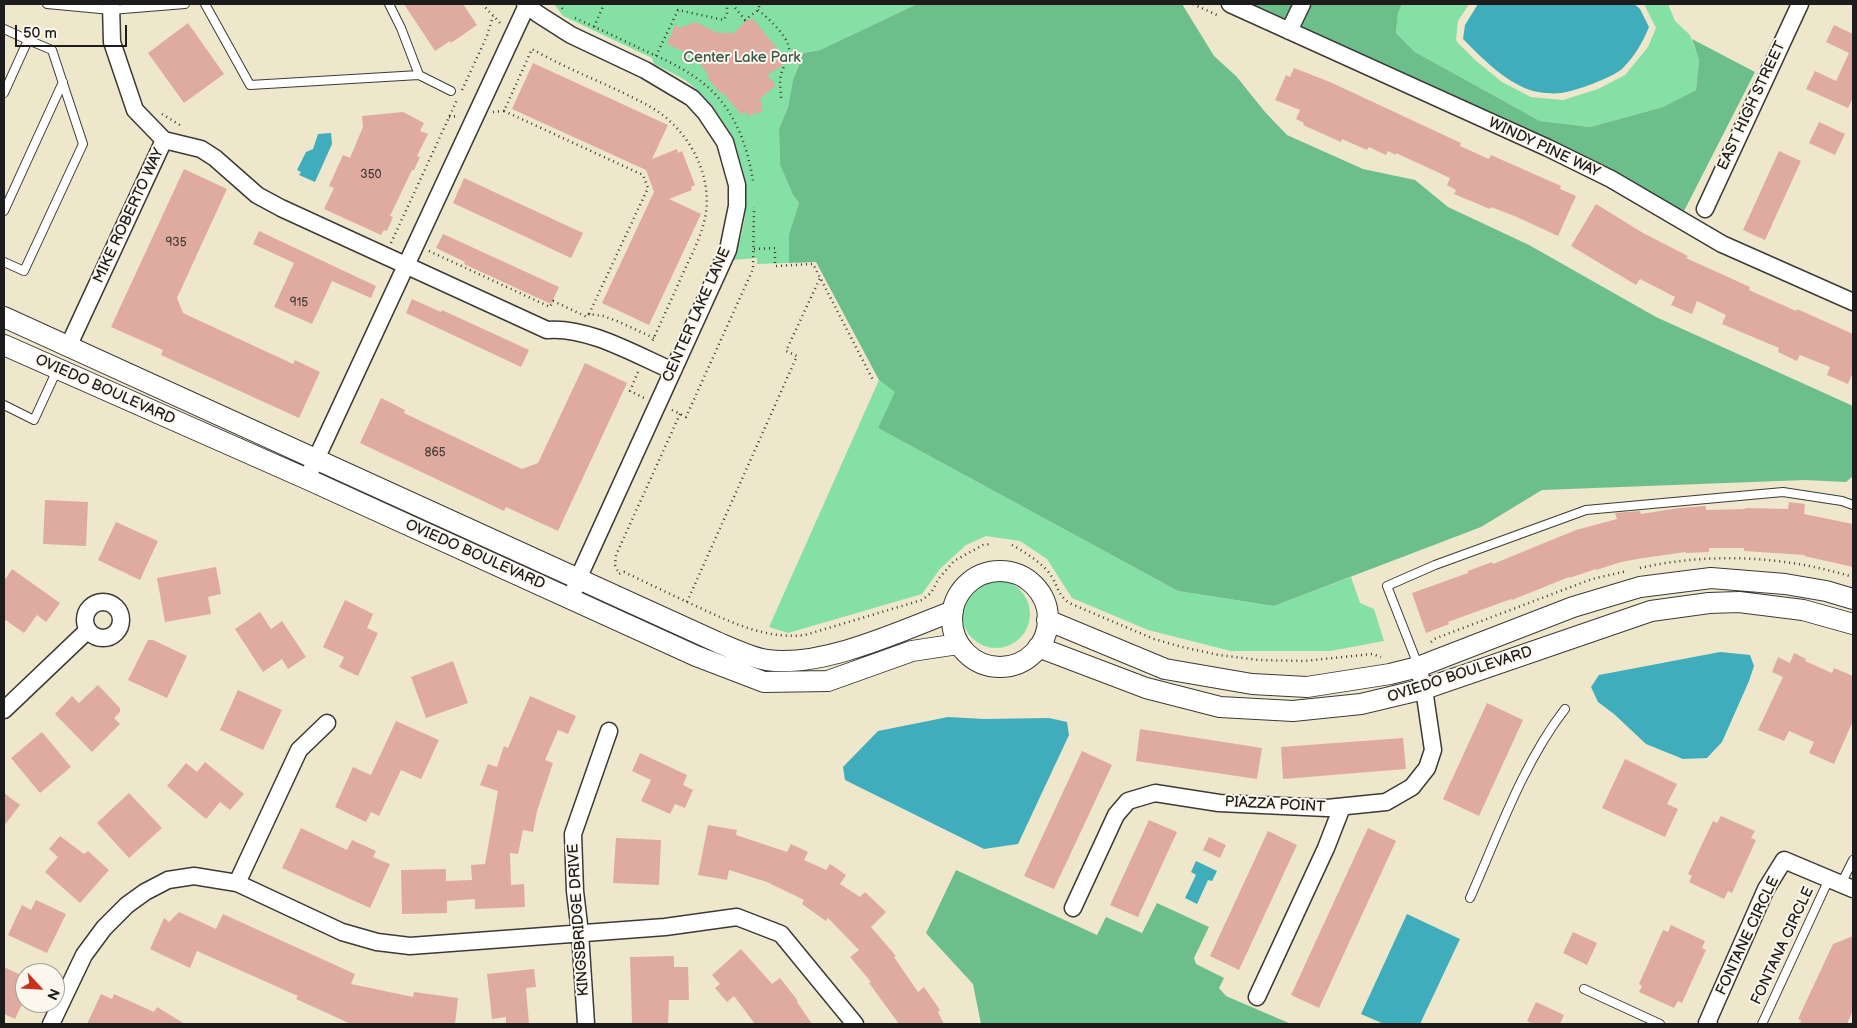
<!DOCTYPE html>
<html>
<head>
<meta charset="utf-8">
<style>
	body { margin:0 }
	#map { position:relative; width:1857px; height:1028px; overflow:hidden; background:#efe7cb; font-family:"Balsamiq Sans",sans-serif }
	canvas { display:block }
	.frame { position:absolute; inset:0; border:5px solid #1c1c1c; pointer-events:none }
	.north { position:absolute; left:15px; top:963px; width:50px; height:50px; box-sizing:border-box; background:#fbf7ec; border:1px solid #a29f99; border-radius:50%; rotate:115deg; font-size:14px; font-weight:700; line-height:20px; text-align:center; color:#1c1c1c }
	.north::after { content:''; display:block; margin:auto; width:18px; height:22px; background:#c8321e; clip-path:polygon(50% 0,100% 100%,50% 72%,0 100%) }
	.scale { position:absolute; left:15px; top:25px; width:112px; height:22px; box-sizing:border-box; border:2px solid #1c1c1c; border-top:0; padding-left:6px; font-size:15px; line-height:18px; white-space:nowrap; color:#1c1c1c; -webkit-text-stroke:4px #fbf7ec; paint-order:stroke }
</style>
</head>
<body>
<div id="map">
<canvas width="1857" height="1028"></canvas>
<div class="frame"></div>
<div class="north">N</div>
<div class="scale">50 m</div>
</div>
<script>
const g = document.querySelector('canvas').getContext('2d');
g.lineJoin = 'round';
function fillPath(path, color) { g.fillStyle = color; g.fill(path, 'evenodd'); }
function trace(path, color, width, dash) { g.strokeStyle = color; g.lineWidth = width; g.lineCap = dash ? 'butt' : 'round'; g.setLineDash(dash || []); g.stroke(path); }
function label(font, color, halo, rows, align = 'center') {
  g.font = font + ' "Balsamiq Sans",sans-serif'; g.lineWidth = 4; g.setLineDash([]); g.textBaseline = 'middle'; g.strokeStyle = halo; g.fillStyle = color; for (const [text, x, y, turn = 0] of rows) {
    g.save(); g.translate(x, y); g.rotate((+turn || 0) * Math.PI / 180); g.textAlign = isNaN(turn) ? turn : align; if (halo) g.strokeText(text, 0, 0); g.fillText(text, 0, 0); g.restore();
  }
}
const green = new Path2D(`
	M554 4H917L820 50 802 53 793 80 788 107 779 129 780 165 793 195 799 203 789 234V263L757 264V258L733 260C740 243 745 224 746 205 749 164 723 109 690 84 680 76 666 70 654 64L652 58 563 16Z
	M1402 4H1469L1458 21 1456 40 1458 43 1475 60 1502 82 1531 97 1563 100 1598 89 1625 75 1648 47 1656 28 1644 4H1668L1675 21 1690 35 1699 60 1696 90 1663 107 1590 127 1540 121 1415 52 1396 33 1398 13Z
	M879 380 896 392 878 428 1178 591 1274 606 1351 577 1360 603 1374 609 1384 641 1330 651H1231L1148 630 1072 598 1047 559 1020 541 986 536 966 545 940 569 922 594 788 633 769 627Z
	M962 614a34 34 0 1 1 68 0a34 34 0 1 1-68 0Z`);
const forest = new Path2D(`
	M917 4H1182L1214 56 1236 76 1265 112 1287 135 1363 169 1415 180 1448 207 1529 245 1656 317 1853 406V476L1846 482 1805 480 1542 490 1481 527 1274 606 1178 591 878 428 895 392 879 380 816 262 789 263V234L799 203 793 195 780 165 779 129 788 107 793 80 803 53 820 50Z
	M1249 4H1292L1284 20Z
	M1311 4H1402L1398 13 1396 33 1415 52 1540 121 1590 127 1663 107 1696 90 1699 60 1692 39 1755 72 1683 213 1300 28Z
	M956 870 1097 935 1106 917 1142 933 1157 903 1209 927 1194 958 1196 964 1224 978 1219 988 1226 996 1291 1024H981L973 984 926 933Z`);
const water = new Path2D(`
	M1478 4H1634L1640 9 1649 27C1643 42 1634 57 1622 69 1611 78 1576 91 1561 93 1553 94 1538 93 1530 90 1504 81 1482 58 1463 39L1465 25Z
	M331 133 332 144 315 182 299 175 301 172 297 170 306 152 313 149 318 134Z
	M1720 652 1750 655 1754 666 1749 681 1722 742 1707 758 1683 759 1646 744 1614 714 1598 702 1591 687 1599 675Z
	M948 717 984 719 1049 718 1067 722 1069 735 1018 844 984 849 845 780 843 767 878 731Z
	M1196 861 1217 871 1212 881 1208 880 1197 904 1185 898 1196 875 1191 872Z
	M1407 914 1460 939 1420 1024H1384L1361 1014Z`);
const building = new Path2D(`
	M404 4H463L477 25 451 43 450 41 435 51Z
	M753 19 785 58 783 65 767 75 776 85 760 99 763 111 747 116 746 112 741 114 723 93 721 94 707 77 708 74 699 63 692 60 693 56 667 44 675 25 680 28 695 22 718 33H734L747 20Z
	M188 23 224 74 184 103 148 53Z
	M1834 25 1853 34V98L1848 108 1806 89 1815 71 1836 81 1849 53 1826 42Z
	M533 63 668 125 652 159 677 149 678 153 682 151 695 185 691 187 692 190 669 199 701 214 649 325 602 303 654 192 646 170 512 109Z
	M1294 68 1330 82 1461 143 1460 146 1489 159 1491 155 1561 186 1560 189 1576 196 1558 236 1517 217 1491 207 1490 209 1454 194 1456 190 1447 185 1450 178 1396 153V155L1388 151 1386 155 1369 147 1367 150 1342 139 1341 142 1303 125 1304 123 1296 119 1300 110 1275 100 1286 75 1290 77Z
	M403 112 424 123 420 131 428 134 417 156 420 157 414 170H412L390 216 393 217 387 231 384 230 381 235 324 209 334 188 329 186 343 155 350 158 363 127 362 116Z
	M1819 122 1845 134 1835 155 1809 143Z
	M1779 151 1801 161 1765 240 1743 230Z
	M184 169 227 189 177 298 183 313 293 364 295 360 320 372 299 418 161 355 163 350 111 327Z
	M464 178 583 233 571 258 453 203Z
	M1596 204 1643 233 1688 256 1686 258 1750 287 1749 290 1796 311 1797 309 1853 334V372L1848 384 1827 375 1830 367 1800 355 1797 361 1778 352 1779 348 1722 324 1726 315 1697 301 1692 314 1671 305 1675 297 1640 279 1636 285 1571 246Z
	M259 231 376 286 371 298 332 281 312 324 274 307 294 263 253 244Z
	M443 234 559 287 551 304 464 264 465 262 436 248Z
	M412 299 441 312 442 310 529 350 521 367 406 313Z
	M585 363 627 383 558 531 506 507 504 511 360 443 381 398 405 410 404 413 522 469 538 463Z
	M45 500 88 502 86 546 43 544Z
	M1789 502 1805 504 1804 514 1853 524V567L1804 556 1805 555 1744 551V548H1709V552L1686 553V552L1643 558 1621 562 1596 570V569L1569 578V577L1512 600 1511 599 1448 622 1449 624 1426 633 1412 593 1468 573V571L1492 562 1493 564 1576 530 1617 519 1615 513 1640 511 1641 514 1679 508 1706 506V510L1745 509V508L1788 509Z
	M116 522 158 541 140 580 98 560Z
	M216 567 221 594 208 597 211 614 165 622 157 578Z
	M12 569 60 603 46 622 37 615 24 633 4 619V581Z
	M345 600 373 614 367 628 378 633 358 676 339 667 344 657 323 647Z
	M260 612 271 629 282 621 306 657 288 669 282 659 263 672 235 629Z
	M148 640H153L187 656 167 698 128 680Z
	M1794 653 1806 659 1805 661 1832 673 1834 668 1853 676V721L1834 764 1809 753 1814 742 1789 731 1784 741 1758 730 1783 677 1772 672 1778 657 1790 663Z
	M453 661 468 703 426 718 411 677Z
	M98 685 120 708V712L114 718 120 724 92 752 55 714 72 696 79 703Z
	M238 690 282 710 263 750 220 730Z
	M530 696 576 716 568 734 558 730 545 760 553 763 537 811 533 832 523 830 518 854 510 853 511 885 524 884 525 907 475 909V899L447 901V913L402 914 401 870 446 869V881L472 880 471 865 485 864 498 791 480 785 488 764 497 767 504 746 508 748Z
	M1487 703 1523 720 1479 816 1443 799Z
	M396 721 439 740 421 779 401 770 379 816 371 812 366 822 335 807 353 767 371 775Z
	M1140 729 1262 748 1257 779 1136 761Z
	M42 732 71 767 40 793 11 758Z
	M1403 738 1406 769 1283 779 1281 747Z
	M1082 751 1112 765 1054 889 1024 876Z
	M640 753 687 775 683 785 693 790 685 808 675 804 670 814 641 801 651 780 632 771Z
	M1625 759 1677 784 1667 804 1678 809 1665 837 1602 808Z
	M205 762 244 794 230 810 220 802 206 819 167 786 186 763 197 772Z
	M4 793 20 805 4 826Z
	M129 793 162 828 129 858 97 823Z
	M1721 816 1755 831 1751 838 1756 840 1732 893 1728 891 1724 899 1689 882 1692 876 1688 874 1713 821 1717 823Z
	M1149 820 1177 832 1138 917 1110 905Z
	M708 825 737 830 736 835 787 852 791 844 808 852 804 860 826 870 830 864 846 875 840 884 860 897 865 892 886 912 871 927 896 956 894 957 918 992 924 987 940 1010 938 1012 944 1024H899L869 983 871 982 850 957 859 950 828 918 826 921 802 904 804 900 767 882 729 870 727 880 698 875Z
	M301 828 347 850 352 840 376 851 373 857 390 864 370 908 282 868Z
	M1368 828 1396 841 1319 1008 1291 995Z
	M1268 831 1297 845 1239 970 1210 956Z
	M60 836 84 854 88 851 109 870 80 903 45 872 58 857 49 849Z
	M1209 837 1226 845 1220 858 1203 850Z
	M616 838 661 840 659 885 613 883Z
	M36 900 66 914 47 953 8 935 22 905 31 910Z
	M179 912 216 929 223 914 355 974 351 984 413 997 414 992 458 998 455 1024H351L296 999 298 996 197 951 190 968 150 949 164 918 169 922Z
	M1671 925 1705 941 1702 948 1706 950 1682 1003 1678 1001 1674 1008 1639 992 1642 986 1639 984 1663 930 1668 932Z
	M1573 932 1597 943 1587 965 1563 953Z
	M1853 936V1010L1847 1024H1800L1801 1020 1798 1019 1833 944Z
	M741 949 772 984 780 978 798 1001 797 1002 812 1024H755L734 996 727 1002 715 988 720 984 712 975Z
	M674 956V967H688L689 1000H669L668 1024H632L630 957Z
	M4 967 25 977V998L15 1019 4 1014Z
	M534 969 536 987 526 988 529 1024H506V1017L492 1019 487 974Z
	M101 994 112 999 114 994 154 1012 157 1007 185 1024H87Z
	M1536 1002 1564 1015 1560 1024H1533L1527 1021Z`);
const path = new Path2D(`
	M482 4 502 25
	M559 4 564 11
	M732 4 745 20 758 10 760 4
	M1193 4 1219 16
	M758 10C767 17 789 37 789 49 789 58 783 66 781 75 779 82 781 91 781 99
	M575 18C597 28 619 38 641 49 666 60 693 72 713 92 737 116 748 149 753 181
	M594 27 604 4
	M656 56 678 10 724 20 727 14V4
	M462 90 487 36 493 16
	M504 111 643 175 648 188 589 314
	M493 112 504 111 532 49C570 71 611 85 649 106 687 127 714 174 705 218 701 237 692 254 684 271 673 296 662 320 651 344
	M162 114 183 127
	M449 117 458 116
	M391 243 457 100
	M754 249 775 248V266L813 264 874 382
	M429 251 550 307 553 301 587 317 589 314 603 316 617 321 654 338
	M638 372 630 391 644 398
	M672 410 686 417 753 269 754 207
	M680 414 616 555 615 565 619 574 624 572 687 602 797 356 786 351 820 278
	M1012 545C1026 553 1043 563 1052 577 1059 589 1057 593 1069 603L1154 639 1182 647 1219 655 1259 660 1304 661 1372 654 1381 657
	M1640 568C1710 552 1785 556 1853 577
	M687 602C725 619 762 640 805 635L922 600 931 593 939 578 954 561 983 545 991 544
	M1431 642 1434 639 1592 579 1627 571`);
const service = new Path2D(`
	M47 4 111 10 185 4
	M205 4 250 85 419 75
	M389 4 401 28 419 75 451 91
	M4 29 28 40 4 93
	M4 211 63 82
	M4 262 24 271 83 144 52 50 28 40
	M4 405 34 420 57 370
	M1418 665 1387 586 1435 565 1586 510 1783 492 1842 501 1853 505
	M1841 884 1853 860
	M1470 898C1498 835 1523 763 1565 709
	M1584 989 1660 1024
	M1762 1024 1829 879`);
const minor = new Path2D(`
	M525 4 538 14 571 35 645 70 692 98 705 112 725 142 737 185V206L728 250 582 570 571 598
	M1230 4 1548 148 1611 179 1722 244 1853 302
	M1289 31 1302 4
	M164 140 201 149 215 158 257 195 281 208 547 330C587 326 636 355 673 371
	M1705 209 1800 4
	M68 347 164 140 135 110 112 42 111 4
	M311 470 527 5
	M85 620a18 18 0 1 1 36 0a18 18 0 1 1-36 0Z
	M4 710 88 630
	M237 883 299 750 327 723
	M1073 908 1116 815 1128 801 1155 793 1219 803 1327 808 1386 802 1412 787 1427 768 1433 750 1424 689 1418 667
	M1257 997 1326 848 1342 807
	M51 1024 84 955 104 928 127 905 145 892 168 880 194 876 237 883 342 932 377 942 410 946 665 927 737 917 781 934 855 1024
	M586 1024 580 933 575 891 573 834 609 731
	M1709 1024 1707 1023 1766 889 1784 860 1853 889`);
const tertiary = new Path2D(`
	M4 317 717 642C731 648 752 658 767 660 822 668 901 631 953 611
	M4 345 307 479 696 656 764 682 828 681 912 651 958 644
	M952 619a48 48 0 1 1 96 0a48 48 0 1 1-96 0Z
	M1047 620 1165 669 1252 684 1307 687 1390 674 1418 667 1573 607 1640 587 1711 578 1785 584 1826 591 1853 599
	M1038 647 1146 688 1220 707 1293 711 1361 704 1424 689 1651 611 1709 603 1739 602 1803 610 1853 624`);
const numberNames = [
	["350",371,175],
	["935",176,243],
	["915",299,303],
	["865",435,453]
];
const parkNames = [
	["Center Lake Park",742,58]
];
const streetNames = [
	["EAST HIGH STREET",1752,106,-65],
	["WINDY PINE WAY",1544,148,25],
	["MIKE ROBERTO WAY",129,216,-65],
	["CENTER LAKE LANE",697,315,-66],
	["OVIEDO BOULEVARD",105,390,24],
	["OVIEDO BOULEVARD",475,555,24],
	["OVIEDO BOULEVARD",1460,675,-18],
	["PIAZZA POINT",1275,805,3],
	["KINGSBRIDGE DRIVE",579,920,-94],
	["FONTANE CIRCLE",1748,936,-65],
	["FONTANA CIRCLE",1783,946,-65]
];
fillPath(green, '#85e0a6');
fillPath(forest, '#6cbe8b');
fillPath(water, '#3fadbc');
fillPath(building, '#dfaba0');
trace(service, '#3c3a36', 10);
trace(minor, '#3c3a36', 19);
trace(tertiary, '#3c3a36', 22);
trace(path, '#3c3a36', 2.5, [1, 4]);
trace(service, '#fff', 8);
trace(minor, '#fff', 16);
trace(tertiary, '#fff', 20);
label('12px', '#4d403d', null, numberNames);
label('15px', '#3c5745', '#fbf7ec', parkNames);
label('15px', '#1c1c1c', '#fbf7ec', streetNames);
</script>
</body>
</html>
